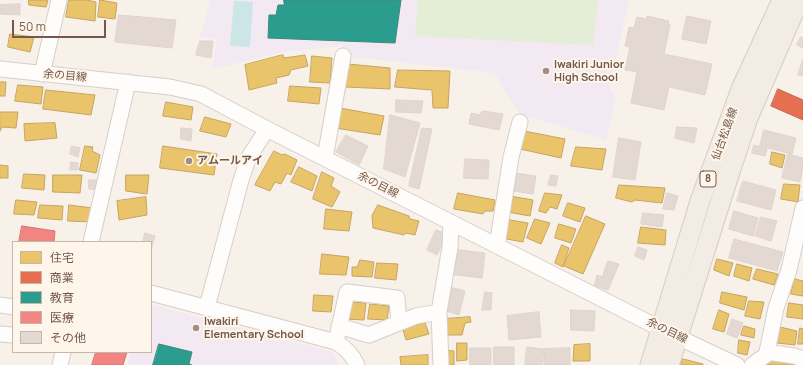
<!DOCTYPE html>
<html>
<head>
<meta charset="utf-8">
<style>
	body { margin:0 }
	#map { position:relative; width:803px; height:365px; overflow:hidden; background:#f7f1ea; font-family:Manrope,"Noto Sans JP",sans-serif }
	canvas { display:block }
	.legend { position:absolute; left:12px; top:241px; width:140px; height:112px; box-sizing:border-box; background:#fef6eb; border:1px solid #c7b7ab; margin:0; padding:5px 7px; list-style:none; font-size:12px; color:#74584b }
	.legend li { display:flex; align-items:center; gap:8px; height:20px }
	.legend b { width:20px; border:1px solid #c7b7ab }
	.scale { position:absolute; left:12px; top:20px; width:94px; height:18px; box-sizing:border-box; border:2px solid #74584b; border-top:0; padding-left:5px; font-size:12px; line-height:14px; white-space:nowrap; color:#74584b; -webkit-text-stroke:3px #fef6eb; paint-order:stroke }
</style>
</head>
<body>
<div id="map">
<canvas width="803" height="365"></canvas>
<ul class="legend">
<li><b style="height:11px;background:#e9c46a"></b>住宅</li>
<li><b style="height:11px;background:#e76f51"></b>商業</li>
<li><b style="height:11px;background:#2a9d8f"></b>教育</li>
<li><b style="height:11px;background:#f28482"></b>医療</li>
<li><b style="height:11px;background:#e3d9d2"></b>その他</li>
</ul>
<div class="scale">50 m</div>
</div>
<script>
const g = document.querySelector('canvas').getContext('2d');
g.lineJoin = 'round';
function fillPath(path, color) { g.fillStyle = color; g.fill(path, 'evenodd'); }
function trace(path, color, width, dash) { g.strokeStyle = color; g.lineWidth = width; g.lineCap = dash ? 'butt' : 'round'; g.setLineDash(dash || []); g.stroke(path); }
function label(font, color, halo, rows, align = 'center') {
  g.font = font + ' Manrope,"Noto Sans JP",sans-serif'; g.lineWidth = 4; g.setLineDash([]); g.textBaseline = 'middle'; g.strokeStyle = halo; g.fillStyle = color; for (const [text, x, y, turn = 0] of rows) {
    g.save(); g.translate(x, y); g.rotate((+turn || 0) * Math.PI / 180); g.textAlign = isNaN(turn) ? turn : align; if (halo) g.strokeText(text, 0, 0); g.fillText(text, 0, 0); g.restore();
  }
}
const education = new Path2D(`
	M211 0H628L629 1 609 88 616 97 606 140 520 114 494 73 346 56 341 46 282 52 212 69 217 39 200 36Z
	M151 305 333 352 339 365H128L131 352H151Z`);
const green = new Path2D(`
	M418 0H598L593 45 415 36Z`);
const water = new Path2D(`
	M234 1 253 2 250 47 230 46Z`);
const homes = new Path2D(`
	M29 0H48L46 7 29 5Z
	M69 0H87L96 2 95 21 66 17Z
	M100 0 117 3 115 19 98 17Z
	M10 34 34 37 30 52 8 47Z
	M283 55 284 58 305 55 308 66 291 70 289 75 276 78 277 83 249 90 245 65Z
	M312 56 332 58 330 83 310 82Z
	M348 64 390 68V89L346 87Z
	M398 70 450 71 448 108H433L432 90 395 87Z
	M0 82H6L5 96H0Z
	M18 85 43 87 41 104 15 101Z
	M290 86 321 88 319 104 288 101Z
	M46 90 95 95 91 115 43 109Z
	M166 102 193 107 191 120 163 116Z
	M340 108 384 116 380 135 335 128Z
	M0 112H18L16 128 2 127 0 131Z
	M205 117 231 124 226 137 200 131Z
	M55 123 57 138 25 141 24 124Z
	M524 131 565 139 561 158 520 149Z
	M85 146 93 147 92 151 100 155 96 173 80 170Z
	M163 146 217 154 214 175 160 168Z
	M576 147 606 149 602 170 571 166Z
	M274 151 282 155 285 154 297 160 291 175 287 173 281 184 275 182 270 191 255 185Z
	M772 152 785 155 782 168 770 164Z
	M0 165 8 166V178H0Z
	M299 167 317 176 312 191 291 182Z
	M322 172 334 178 331 186 340 192 332 207 313 199Z
	M24 174 45 175 44 190 22 188Z
	M53 175H82L80 193 53 192Z
	M126 175H149L147 194 126 191Z
	M784 184 800 185 798 202 781 199Z
	M619 185 665 188 662 203 635 200 632 202 616 198Z
	M458 193 495 200 493 211H485L483 214 454 209Z
	M545 193 562 195 557 209 550 207 546 213 539 211Z
	M510 196 533 200 530 216 507 212Z
	M146 197 147 215 119 220 117 201Z
	M16 200 37 202 34 215 14 214Z
	M568 203 585 208 580 222 563 216Z
	M40 205 63 206 62 220 38 218Z
	M69 205 93 208 92 222 68 221Z
	M378 205 409 216 410 219 419 221 415 235 406 233 404 235 373 228 372 216Z
	M326 209 352 212 349 231 324 229Z
	M586 216 605 224 583 274 564 266Z
	M504 219 528 223 523 242 501 238Z
	M535 219 550 223 541 244 527 238Z
	M559 224 576 229 571 243 555 238Z
	M641 227 666 230 665 245 638 243Z
	M562 245 569 248 563 267 555 263Z
	M322 254 349 257 346 275 320 274Z
	M717 259 733 263 729 276 714 270Z
	M360 260 374 262 372 277 352 276V267H357Z
	M377 263 398 264 396 280 375 278Z
	M737 264 752 268 749 281 734 276Z
	M757 269 778 274 774 285 753 279Z
	M795 279 803 281V296L791 294Z
	M722 292 747 297 744 310 720 303Z
	M314 295 333 296 331 312 313 311Z
	M749 301 764 302 760 319 745 316Z
	M348 302 366 303 364 320 344 319Z
	M789 303 803 305V319L787 317Z
	M370 304 389 306 387 320 368 319Z
	M719 310 729 314 724 332 713 329Z
	M470 317 471 322 465 323 462 335H445V319Z
	M424 320 429 334 406 340 402 326Z
	M744 326 755 329 754 338 741 335Z
	M780 327 797 331 795 345 777 343Z
	M800 328 803 329V344H798Z
	M739 340 750 342 747 355 738 353Z
	M457 343H467V360L457 361Z
	M590 344V361H573L574 345Z
	M444 350 454 351V365H444Z
	M428 355V365H401L400 357Z
	M683 359 703 364V365H681Z
	M770 359 794 363V365H768Z`);
const shops = new Path2D(`
	M778 89 803 100V120L771 106Z`);
const schools = new Path2D(`
	M284 0H401L395 43 268 38 269 15H276L278 5H284Z
	M159 344 192 352 189 364 192 365H153Z`);
const health = new Path2D(`
	M22 226 55 231 54 242H19Z
	M96 352H127L123 365H92Z`);
const building = new Path2D(`
	M20 4V15L0 14V5Z
	M119 15 176 20 172 48 115 42Z
	M647 16 669 21 668 24 670 25 664 54 712 64 705 95 669 87 664 110 631 103 637 72 625 70 630 47 625 46 629 27 634 28 637 17 647 19Z
	M687 16 711 21 706 44 682 39Z
	M801 37 803 38V48L797 45Z
	M200 41H213L211 58 196 55Z
	M803 59V76L798 75Z
	M396 100 423 101 421 113 396 112Z
	M483 111 503 114 499 130 469 124 471 113 479 115Z
	M390 115 420 123 405 177 384 169Z
	M677 127 697 128 694 143 675 138Z
	M181 128 192 129 191 141 181 139Z
	M422 128 432 129 419 189 409 186Z
	M764 130 796 138 792 154 760 146Z
	M346 135 368 146 359 165 336 152Z
	M619 138 641 142 635 180 613 177Z
	M754 145 767 149 765 156 752 153Z
	M72 146 80 148 78 157 70 154Z
	M788 154 803 158V167L800 182 782 178Z
	M465 159 489 160 488 179 464 178Z
	M71 162 78 163V170H70Z
	M515 173 536 176 533 194 513 191Z
	M551 175 558 176 556 186 548 185Z
	M89 180H99V190L89 189Z
	M743 181 776 190 771 210 737 201Z
	M667 193 678 196 674 210 663 209Z
	M734 211 758 218 753 236 729 229Z
	M643 213 664 215 662 227 641 224Z
	M761 217 777 221 771 241 755 236Z
	M436 230 447 234 437 255 427 250Z
	M145 233 155 236 151 250V242H143Z
	M734 239 783 252 777 271 729 258Z
	M638 247 647 250 644 260 635 256Z
	M452 249 485 253 482 278 449 274Z
	M608 261 619 264 608 290 594 286 597 275 602 277Z
	M446 286 465 291 459 315 440 309Z
	M485 292 492 293 491 310H482Z
	M571 310 595 311 594 331 571 330Z
	M539 312 541 337 509 340 507 316Z
	M732 319 743 323 737 338 727 334Z
	M494 347H514V365H494Z
	M527 347 544 349 542 365H525Z
	M470 348H491V365H470Z
	M570 348V365H544V349Z`);
const minor = new Path2D(`
	M0 69 170 87 201 94 267 129 661 329 737 365
	M42 74 59 0
	M325 158 343 56
	M91 242 128 82
	M497 246 511 157 520 122
	M151 293 336 342C346 348 352 354 357 365
	M0 305 13 307
	M207 307 241 180 249 157 267 129
	M339 326 369 335 416 316 439 312
	M0 334 13 335
	M336 342 347 292 397 298 399 323
	M767 352 794 356 803 359
	M60 365 63 352
	M441 365 439 312 450 247 451 223
	M752 365 766 355 767 352 776 308 789 270 803 208`);
const major = new Path2D(`
	M650 365 700 201 741 89 782 0
	M669 365 728 178 748 118 799 0`);
const markers = [
	[546,71,4,"#a28e83"],
	[189,161,4,"#a28e83"],
	[196,328,4,"#a28e83"]
];
const shields = [
	[708,179,16]
];
const shieldNames = [
	["8",708,179]
];
const poiNames = [
	["Iwakiri Junior",554,65],
	["High School",554,78],
	["アムールアイ",197,161],
	["Iwakiri",204,322],
	["Elementary School",204,335]
];
const streetNames = [
	["余の目線",65,76,5],
	["仙台松島線",725,134,-70],
	["余の目線",378,185,27],
	["余の目線",667,331,26]
];
fillPath(education, '#f3e9f2');
fillPath(green, '#e4edd5');
fillPath(water, '#cce5e6');
fillPath(homes, '#e9c46a');
trace(homes, '#c6a461', 1);
fillPath(shops, '#e76f51');
trace(shops, '#c4684f', 1);
fillPath(schools, '#2a9d8f');
trace(schools, '#40887b', 1);
fillPath(health, '#f28482');
trace(health, '#cc7772', 1);
fillPath(building, '#e3d9d2');
trace(building, '#dfd4cc', 1);
trace(minor, '#d6cec9', 17);
trace(major, '#d5ccc6', 21);
trace(minor, '#fefdfc', 15);
trace(major, '#f2ece5', 19);
for (const [x, y, r, color] of markers) { const dot = new Path2D(); dot.arc(x, y, r, 0, 2 * Math.PI); g.fillStyle = color; g.fill(dot); trace(dot, '#fef6eb', 1.5); }
for (const [x, y, w] of shields) { const box = new Path2D(); box.roundRect(x - w / 2, y - 8, w, 16, 3); g.fillStyle = '#fef6eb'; g.fill(box); trace(box, '#74584b', 1); }
label('bold 10px', '#74584b', null, shieldNames);
label('bold 11px', '#74584b', '#fef6eb', poiNames, 'left');
label('11px', '#74584b', '#fef6eb', streetNames);
</script>
</body>
</html>
